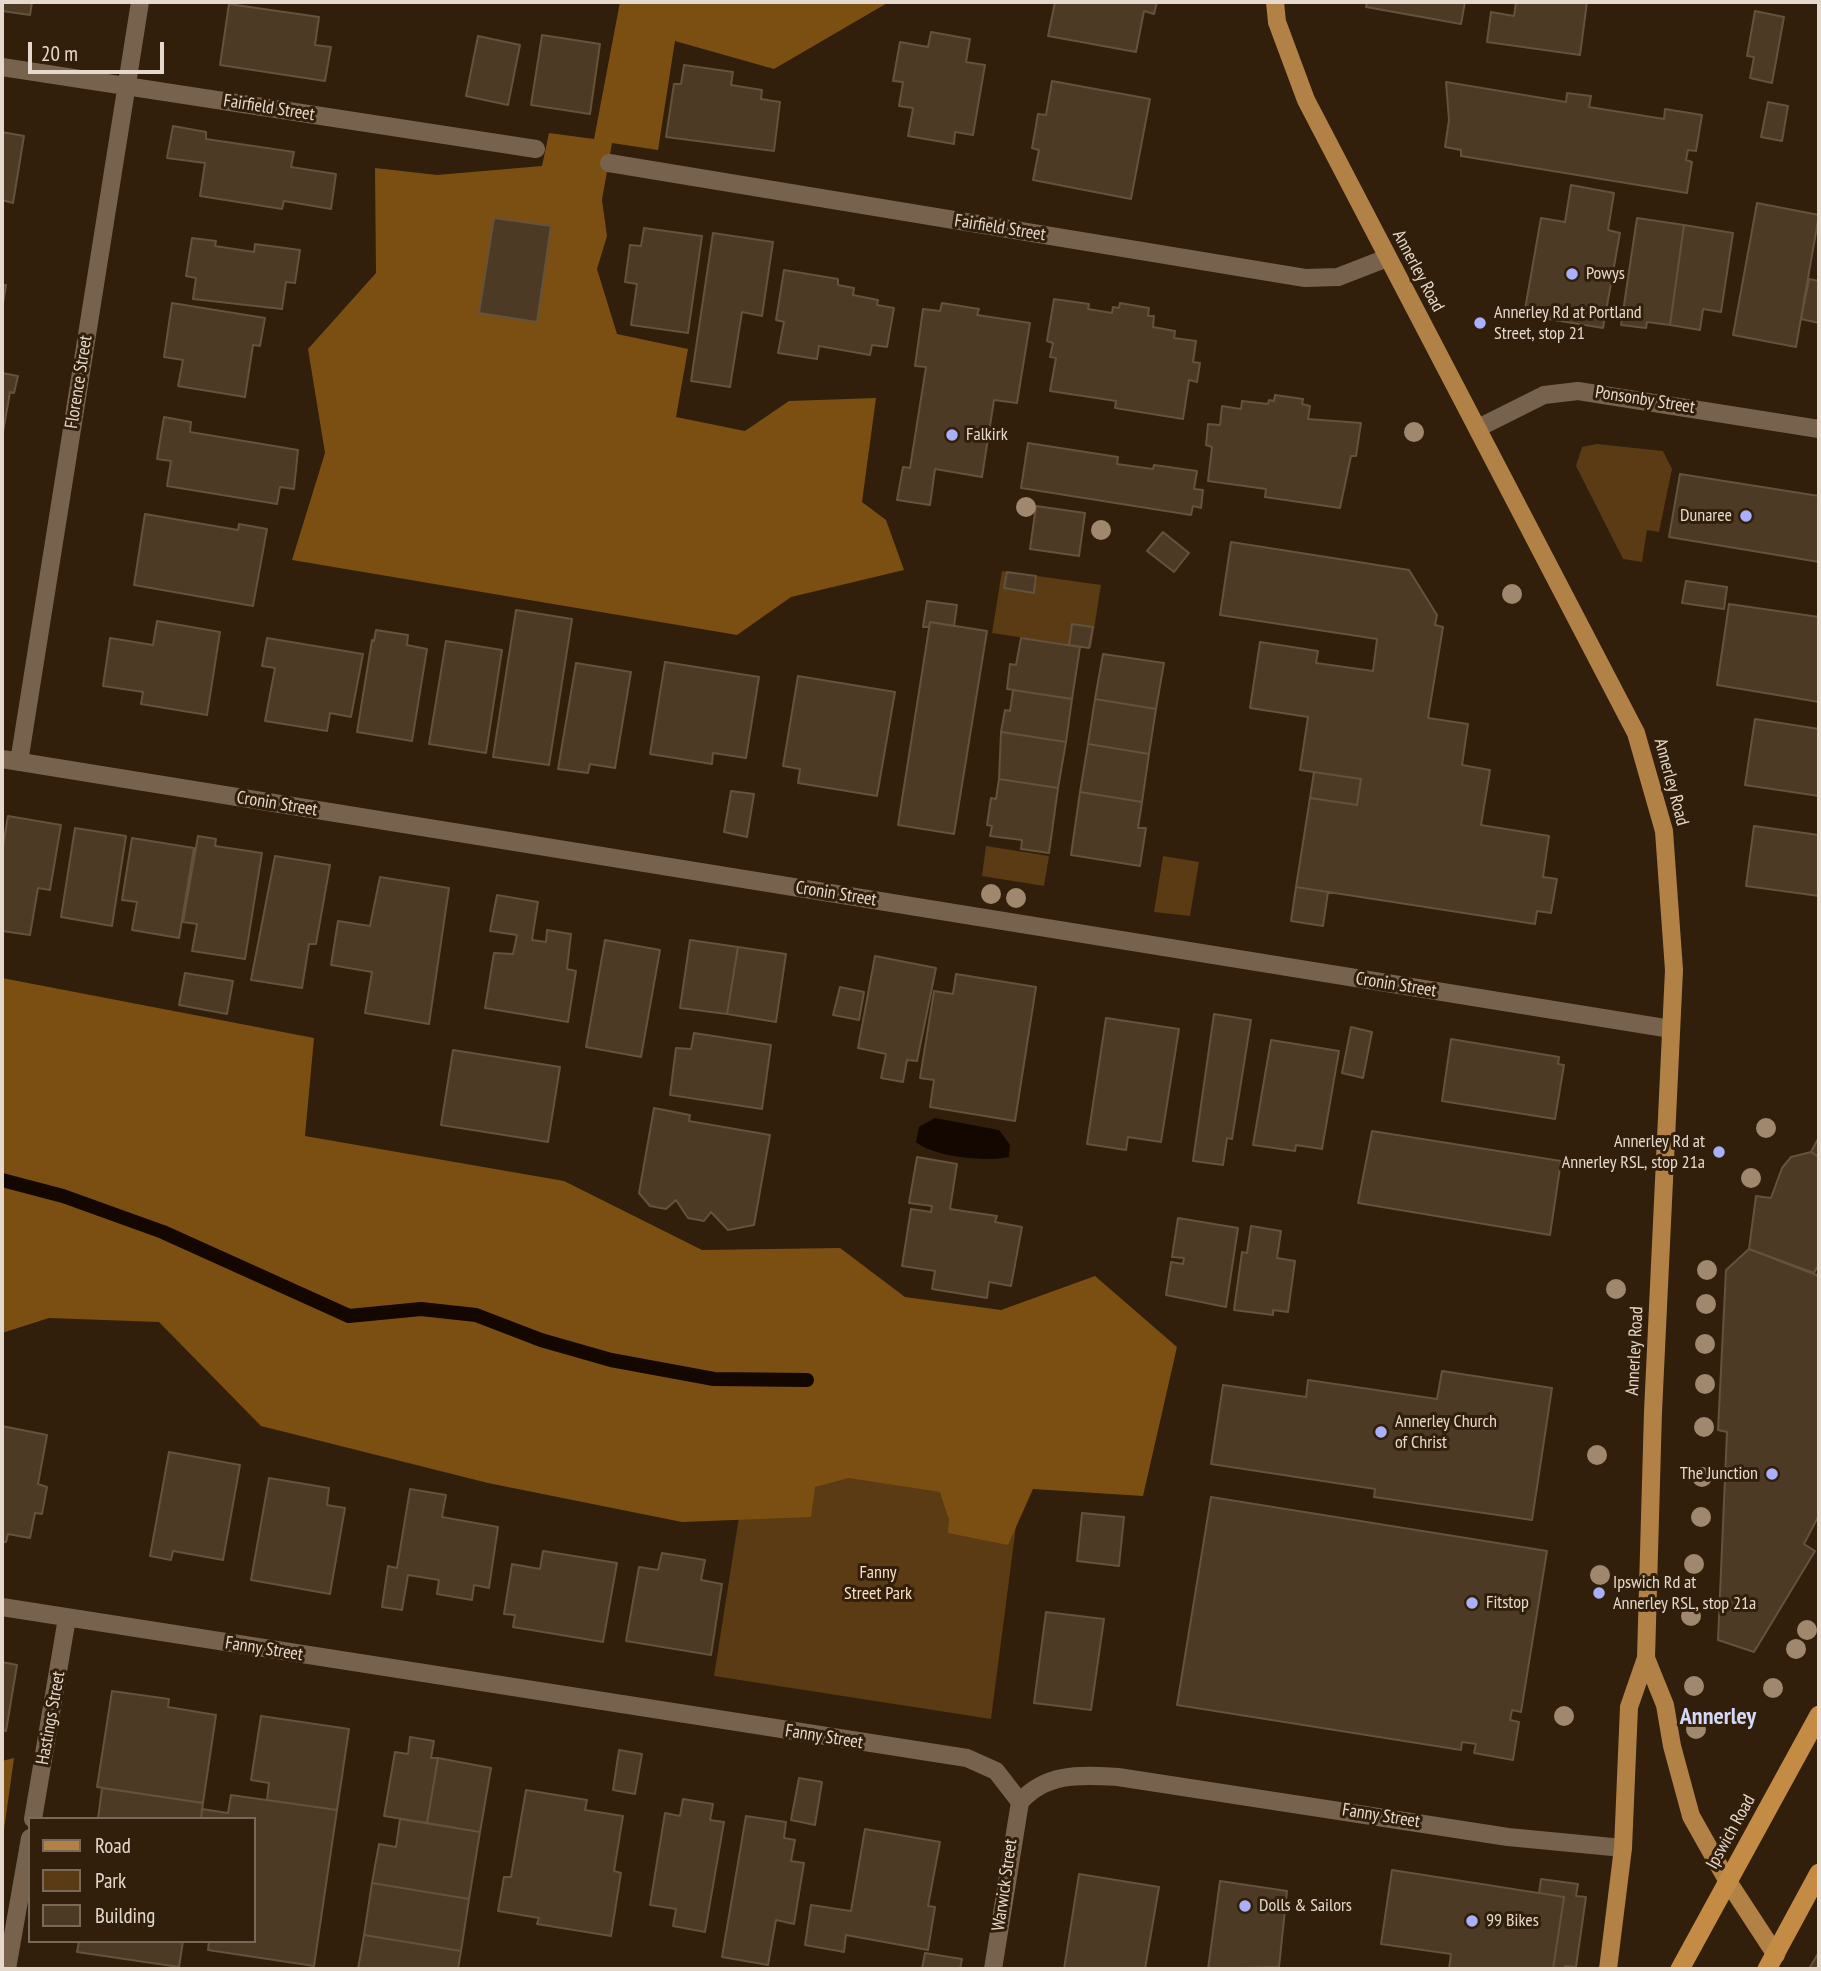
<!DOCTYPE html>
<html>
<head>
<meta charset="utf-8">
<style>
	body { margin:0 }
	#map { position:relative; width:1821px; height:1971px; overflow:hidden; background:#311f0b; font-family:"PT Sans Narrow",sans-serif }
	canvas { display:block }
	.frame { position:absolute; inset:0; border:4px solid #e5d9cd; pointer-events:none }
	.legend { position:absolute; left:28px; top:1817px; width:228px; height:126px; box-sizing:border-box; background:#311f0b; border:2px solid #796959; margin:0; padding:9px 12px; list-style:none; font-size:21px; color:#e5d9cd }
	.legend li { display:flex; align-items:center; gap:14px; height:35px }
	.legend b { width:35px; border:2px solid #796959 }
	.scale { position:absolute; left:28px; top:42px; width:136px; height:32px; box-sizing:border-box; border:4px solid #e5d9cd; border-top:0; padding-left:9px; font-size:21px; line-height:24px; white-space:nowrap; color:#e5d9cd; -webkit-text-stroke:5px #311f0b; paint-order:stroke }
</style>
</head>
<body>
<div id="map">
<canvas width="1821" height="1971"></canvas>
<div class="frame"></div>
<ul class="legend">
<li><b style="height:9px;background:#b18146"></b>Road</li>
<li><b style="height:19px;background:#5a3b14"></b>Park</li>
<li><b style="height:19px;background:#4d3a25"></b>Building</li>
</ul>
<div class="scale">20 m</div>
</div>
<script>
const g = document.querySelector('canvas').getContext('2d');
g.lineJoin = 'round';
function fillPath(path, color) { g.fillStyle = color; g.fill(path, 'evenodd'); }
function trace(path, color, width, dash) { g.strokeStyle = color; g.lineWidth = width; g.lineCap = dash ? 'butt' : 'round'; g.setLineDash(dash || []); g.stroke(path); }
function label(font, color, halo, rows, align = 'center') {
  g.font = font + ' "PT Sans Narrow",sans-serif'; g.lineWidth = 6; g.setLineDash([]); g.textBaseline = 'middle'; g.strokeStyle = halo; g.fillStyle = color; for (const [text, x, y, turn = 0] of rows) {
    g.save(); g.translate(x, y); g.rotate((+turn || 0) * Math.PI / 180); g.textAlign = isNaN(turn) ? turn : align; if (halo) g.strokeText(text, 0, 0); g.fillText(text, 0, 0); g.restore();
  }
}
const green = new Path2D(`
	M1597 444 1663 451 1672 469 1659 532 1647 530 1642 562 1623 559 1576 466 1582 447Z
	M1002 571 1101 585 1091 648 992 633Z
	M986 846 1049 856 1044 886 982 876Z
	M1163 856 1199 862 1190 916 1154 912Z
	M750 1447 1021 1488 991 1719 714 1676Z`);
const forest = new Path2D(`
	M620 2H889L774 69 675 41 658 150 612 143 602 200 607 236 597 269 617 334 688 349 676 417 745 431 789 401 876 398 862 502 886 520 904 570 791 597 737 635 292 560 325 453 308 349 376 273 375 168 437 175 542 166 549 133 594 139Z
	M2 978 314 1038 305 1136 564 1181 702 1250 840 1248 905 1297 1001 1310 1095 1276 1177 1347 1143 1496 1033 1489 1008 1545 948 1533 949 1520 940 1492 849 1478 815 1487 811 1517 682 1522 488 1483 261 1426 159 1322 49 1318 2 1333Z
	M14 1758 2 1844V1761Z`);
const water = new Path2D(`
	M935 1118 999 1130 1010 1145 1009 1157C986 1162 934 1157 916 1142L919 1127Z`);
const stream = new Path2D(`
	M2 1180 63 1196 163 1232 349 1316 421 1309 476 1315 541 1340 611 1360 714 1379 807 1380`);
const building = new Path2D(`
	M2 2H32L30 15 2 11Z
	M1055 2H1157L1154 14 1144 11 1136 52 1048 36Z
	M1367 2H1465L1461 24 1366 7Z
	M1516 2H1587L1580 55 1487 42 1491 12 1514 16Z
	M229 4 319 17 315 45 331 47 325 81 220 65Z
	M1755 11 1784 17 1772 83 1750 78 1754 57 1747 56Z
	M931 32 970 39 966 62 985 65 973 135 955 132 954 144 908 136 913 108 899 106 903 82 893 81 900 42 928 47Z
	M542 35 600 44 590 114 531 105Z
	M478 36 520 45 508 105 466 96Z
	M684 65 733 72 731 85 762 90 761 99 780 102 774 151 666 137 674 84H681Z
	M1052 81 1150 99 1131 199 1033 180 1039 150 1032 148 1038 114 1046 115Z
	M1446 82 1566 102 1567 93 1591 96 1589 107 1664 119 1665 109 1702 115 1696 151 1688 150 1686 160 1692 162 1687 193 1461 156V150L1445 147 1449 120Z
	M1768 102 1788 106 1782 141 1761 137Z
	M173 126 206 132V139L294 152 291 167 336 174 331 209 284 201 282 209 200 196 205 163 167 158Z
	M2 132 24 136 13 203 2 200Z
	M1571 185 1614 193 1608 230 1620 233 1603 328 1524 315 1541 218 1565 222Z
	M1757 203 1819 215 1796 347 1733 335Z
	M494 218 551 226 537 322 479 313Z
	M1637 218 1684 225 1670 325 1647 322 1646 328 1621 325Z
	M1684 225 1733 233 1721 312 1703 309 1700 330 1670 325Z
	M644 228 702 236 688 333 631 325 637 284 625 282 630 245 641 246Z
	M713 233 773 242 762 316 742 312 730 387 691 381Z
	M192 238 216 241 215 246 254 252 255 244 300 250 295 283 286 282 282 309 193 299 196 278 186 276Z
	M784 270 838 279V285L854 288 853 295 878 300 877 305 894 308 887 347 872 345 870 355 819 346 817 359 778 353 784 322 776 320Z
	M1809 279 1819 281V323L1801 319Z
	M2 285H6L2 309Z
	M1054 299 1089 304 1088 309 1112 313 1113 307 1119 308 1120 303 1149 308 1148 316H1154L1153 327 1175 331 1174 338 1196 341 1193 362 1200 363 1197 382 1189 380 1183 419 1115 408 1116 401 1050 391 1056 358 1050 357 1053 343 1047 341Z
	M172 303 265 318 260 346 253 345 245 397 178 386 183 360 164 357Z
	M942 303 979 309 977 315 1030 323 1017 403 994 400 982 477 935 469 930 505 897 500 903 467 910 468 926 367 915 366 923 309 940 311Z
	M2 373 18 376 14 393 10 392 2 438Z
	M1275 395 1303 399 1302 404 1310 406 1308 419 1361 423 1356 456H1351L1340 508 1265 497 1266 489 1208 481 1212 447 1206 445 1208 424 1220 425 1222 406 1241 409 1242 401 1268 404 1269 400 1274 401Z
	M164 417 191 422 190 432 298 450 294 489 280 487 277 504 167 486 171 461 157 459Z
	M1028 443 1118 457 1117 464 1153 469 1154 465 1197 471 1194 489 1203 490 1201 508 1193 506 1191 515 1021 488Z
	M1680 474 1819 496V562L1669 537Z
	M1036 506 1085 513 1079 556 1030 549Z
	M145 514 238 530 239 524 267 529 253 606 134 585Z
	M1163 532 1189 553 1174 572 1147 551Z
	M1231 542 1409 570 1437 615 1435 625 1443 627 1428 718 1468 724 1462 765 1490 770 1481 825 1549 836 1543 877 1557 879 1551 913 1537 911 1535 924 1296 887 1310 798 1357 805 1361 779 1300 770 1308 717 1250 708 1260 642 1318 651 1316 663 1373 671 1377 639 1220 615Z
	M1007 572 1036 576 1034 593 1004 588Z
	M1686 581 1727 587 1724 609 1682 603Z
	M927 601 957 605 954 626 930 622 929 627H923Z
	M1729 604 1819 617V702L1717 685Z
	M516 610 572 619 549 765 493 757Z
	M157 621 220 632 207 715 141 704 143 692 103 686 110 638 153 645Z
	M930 622 987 631 954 834 898 825Z
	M1072 624 1093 627 1089 648 1069 645Z
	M376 630 408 635 407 645 427 649 412 741 357 732 372 640 374 641Z
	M267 638 363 654 351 717 330 713 327 731 265 721 275 668 262 666Z
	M1021 638 1080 647 1072 699 1007 689 1010 664 1016 665Z
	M446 641 502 650 486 753 429 744Z
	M1103 654 1164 663 1156 709 1095 699Z
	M665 662 759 677 746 758 713 753 712 764 650 754Z
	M576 663 631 672 615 768 590 764 588 773 558 769Z
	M798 676 895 692 877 796 798 783 800 769 783 766Z
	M1013 690 1072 699 1066 742 1001 732 1005 710 1010 711Z
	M1095 699 1156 709 1149 754 1088 744Z
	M1755 719 1819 729V796L1745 785Z
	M1001 732 1066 742 1058 788 999 779Z
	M1088 744 1149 754 1142 802 1080 792Z
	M1314 772 1361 779 1357 805 1310 798Z
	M999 779 1058 788 1049 853 1021 849 1022 840 990 836 992 826 987 825 991 798 996 799Z
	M731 791 754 794 747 837 724 832Z
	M1080 792 1142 802 1138 828H1146L1140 866 1071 855Z
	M8 816 61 825 50 890 38 888 30 935 2 931V852Z
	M1754 826 1819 835V896L1746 886Z
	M75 828 126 836 112 926 61 917Z
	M198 836 216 839 215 846 262 853 245 959 192 951 197 924 183 922Z
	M132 838 194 848 179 938 132 930 137 902 122 900Z
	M275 856 330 865 316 944H309L302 988 251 980Z
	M380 877 449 888 429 1024 365 1013 372 972 331 965 338 921 370 926Z
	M1296 887 1328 892 1323 926 1291 921Z
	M497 895 538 902 532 940 546 942 547 930 571 934 567 969 576 971 568 1022 485 1008 494 953 513 954 517 935 490 931Z
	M605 940 660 950 641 1057 586 1047Z
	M690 940 738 947 727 1014 680 1008Z
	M738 947 786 954 776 1022 727 1014Z
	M875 956 936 968 917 1061 907 1060 903 1082 881 1078 886 1054 858 1048Z
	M185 973 233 981 227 1014 179 1005Z
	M956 974 1036 987 1015 1121 930 1107 934 1080 920 1078 934 991 953 994Z
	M840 987 864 992 859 1020 833 1015Z
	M1214 1014 1251 1020 1232 1139 1227 1138 1223 1165 1193 1161Z
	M1106 1018 1179 1029 1161 1142 1128 1137 1126 1150 1087 1144Z
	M1351 1027 1372 1032 1363 1078 1342 1073Z
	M694 1033 771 1045 762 1109 670 1095 676 1048 691 1049Z
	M1451 1039 1559 1057 1558 1064 1564 1065 1555 1119 1442 1101Z
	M1271 1040 1339 1051 1322 1149 1296 1145 1295 1151 1253 1145Z
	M453 1050 560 1067 548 1142 441 1125Z
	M654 1108 690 1115 689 1121 770 1135 754 1225 728 1230 711 1212 704 1221 688 1218 676 1200 666 1209 650 1206 639 1193Z
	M1372 1131 1561 1161 1550 1235 1358 1203Z
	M1819 1137V1157L1811 1152Z
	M1811 1152 1819 1157V1264L1814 1273 1749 1249 1756 1196 1771 1198 1782 1168 1791 1157Z
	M917 1157 957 1164 950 1209 997 1216 995 1222 1022 1227 1011 1286 989 1282 987 1298 932 1289 935 1271 902 1266 911 1209 931 1212 932 1206 909 1203Z
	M1178 1218 1238 1228 1226 1307 1166 1295 1171 1262 1183 1264 1184 1258 1172 1257Z
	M1251 1226 1281 1231 1277 1258 1295 1261 1288 1312 1273 1310V1315L1234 1310 1242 1252 1247 1253Z
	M1749 1249 1819 1276V1515L1804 1544 1815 1551 1754 1652 1718 1640 1727 1432 1718 1430 1726 1270Z
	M1442 1371 1552 1388 1532 1520 1374 1497 1375 1489 1211 1464 1223 1385 1306 1397 1308 1380 1437 1399Z
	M2 1426 47 1435 38 1484 47 1487 42 1514 35 1513 30 1538 8 1534 6 1542H2Z
	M169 1452 240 1465 223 1560 173 1551 171 1560 150 1556Z
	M269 1478 329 1488 327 1505 345 1508 330 1594 251 1580Z
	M410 1489 446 1495 442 1517 498 1527 489 1588 474 1585 472 1600 437 1594 439 1580 408 1575 402 1610 382 1607 388 1566 397 1568Z
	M1211 1497 1547 1551 1521 1712 1512 1710 1510 1720 1519 1722 1513 1760 1474 1753 1476 1744 1462 1742 1461 1750 1177 1705Z
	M1082 1513 1124 1517 1119 1566 1077 1561Z
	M543 1551 617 1563 603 1642 513 1627 515 1615 504 1614 512 1564 540 1569Z
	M662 1553 705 1560 701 1580 722 1584 711 1655 626 1641 639 1567 658 1570Z
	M1046 1612 1104 1619 1091 1710 1034 1703Z
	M2 1662 17 1665 6 1731 2 1730Z
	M112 1691 169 1699 168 1707 216 1715 203 1803 97 1787Z
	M261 1716 349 1729 337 1810 267 1800 269 1783 251 1780Z
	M410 1737 434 1741 431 1758H438L427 1823 384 1816 395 1752 408 1754Z
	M619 1750 642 1754 635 1794 613 1790Z
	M438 1758 491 1768 480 1832 427 1823Z
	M799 1778 822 1782 815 1825 791 1820Z
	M102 1788 203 1803 201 1819H98Z
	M526 1790 587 1800 585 1810 623 1816 614 1871 621 1873 611 1936 537 1924 539 1918 498 1911 504 1877H511Z
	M231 1795 337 1810 314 1966 208 1950 209 1941H254V1819H201L202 1809 228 1813Z
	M683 1799 713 1804 710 1820 724 1822 705 1932 673 1926 676 1909 650 1905 665 1813 680 1816Z
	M746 1816 786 1822 784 1838 795 1840 791 1861 804 1863 794 1924 776 1920 768 1965 722 1957Z
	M400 1819 480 1832 469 1899 372 1883 379 1844 396 1847Z
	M865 1829 940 1842 928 1906 935 1907 928 1950 846 1935 844 1952 805 1945 811 1905 851 1911Z
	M1392 1870 1564 1897 1553 1969H1449L1451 1954 1381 1944Z
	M1079 1874 1159 1887 1145 1969H1064Z
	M1541 1879 1578 1884 1576 1896 1586 1897 1576 1967 1565 1966V1969H1553L1564 1897 1539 1893Z
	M1220 1881 1287 1891 1279 1967 1208 1969Z
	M372 1883 469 1899 461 1951 364 1935Z
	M364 1935 461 1951 458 1969H358Z
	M79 1941H183L179 1967 77 1952Z
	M1819 1952V1969H1809Z
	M925 1953 962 1959 960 1969H922Z`);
const minor = new Path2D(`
	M2 67 536 149
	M609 163 1305 278 1338 277 1387 258
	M1478 428 1544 395 1578 391 1819 429
	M2 759 1671 1029
	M19 762 140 2
	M2 1607 967 1758 996 1771 1020 1802
	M33 1819 67 1618
	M7 1969 30 1838
	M993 1969 1020 1802C1046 1772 1081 1775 1118 1777L1508 1837 1623 1848`);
const primary = new Path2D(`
	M1275 2 1277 22 1306 100 1636 733 1664 831 1674 970 1653 1412 1646 1658 1629 1707 1623 1848 1608 1969
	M1646 1658 1665 1705 1672 1746 1691 1816 1727 1880 1776 1955`);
const trunk = new Path2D(`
	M1680 1969 1819 1715
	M1767 1969 1819 1873`);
const trees = [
	[1414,432],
	[1026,507],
	[1101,530],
	[1512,594],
	[991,894],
	[1016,898],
	[1766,1128],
	[1751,1178],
	[1707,1270],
	[1616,1289],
	[1706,1304],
	[1705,1344],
	[1705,1384],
	[1704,1427],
	[1597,1455],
	[1702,1477],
	[1701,1517],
	[1694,1564],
	[1600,1575],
	[1691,1616],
	[1807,1630],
	[1796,1649],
	[1694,1686],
	[1773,1688],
	[1564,1716],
	[1696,1729]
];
const markers = [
	[1572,274,7,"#a9b0fc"],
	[1480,323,7,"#a9b0fc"],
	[952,435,7,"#a9b0fc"],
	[1746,516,7,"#a9b0fc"],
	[1719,1152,7,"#a9b0fc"],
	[1381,1432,7,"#a9b0fc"],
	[1772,1474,7,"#a9b0fc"],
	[1599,1593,7,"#a9b0fc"],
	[1472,1603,7,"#a9b0fc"],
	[1245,1906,7,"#a9b0fc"],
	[1472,1921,7,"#a9b0fc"]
];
const streetNames = [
	["Fairfield Street",269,108,9],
	["Fairfield Street",1000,228,9],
	["Annerley Road",1418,271,62],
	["Florence Street",79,382,-81],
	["Ponsonby Street",1645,400,9],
	["Annerley Road",1671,782,75],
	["Cronin Street",277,804,9],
	["Cronin Street",836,894,9],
	["Cronin Street",1396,985,9],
	["Annerley Road",1635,1351,-87],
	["Fanny Street",264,1649,9],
	["Hastings Street",51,1718,-80],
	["Fanny Street",824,1737,9],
	["Fanny Street",1381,1816,9],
	["Ipswich Road",1731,1832,-61],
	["Warwick Street",1005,1885,-82]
];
const poiNames = [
	["Powys",1586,274],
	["Annerley Rd at Portland",1494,313],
	["Street, stop 21",1494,334],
	["Falkirk",966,435],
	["Dunaree",1732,516,"right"],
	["Annerley Rd at",1705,1142,"right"],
	["Annerley RSL, stop 21a",1705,1163,"right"],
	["Annerley Church",1395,1422],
	["of Christ",1395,1443],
	["The Junction",1758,1474,"right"],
	["Ipswich Rd at",1613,1583],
	["Annerley RSL, stop 21a",1613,1604],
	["Fitstop",1486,1603],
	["Dolls & Sailors",1259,1906],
	["99 Bikes",1486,1921]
];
const parkNames = [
	["Fanny",878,1573],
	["Street Park",878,1594]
];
const districtNames = [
	["Annerley",1718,1717]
];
fillPath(green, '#5a3b14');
fillPath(forest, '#7b4f12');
fillPath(water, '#140700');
trace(stream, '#140700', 14);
fillPath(building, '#4d3a25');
trace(building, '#65523c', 2);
trace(minor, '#77634d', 18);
trace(primary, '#b18146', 18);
trace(trunk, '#c48b44', 19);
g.fillStyle = '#a0886f';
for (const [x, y] of trees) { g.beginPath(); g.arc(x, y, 10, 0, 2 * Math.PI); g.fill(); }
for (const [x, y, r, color] of markers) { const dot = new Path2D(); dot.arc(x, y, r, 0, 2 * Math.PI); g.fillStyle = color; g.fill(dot); trace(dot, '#311f0b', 2.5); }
label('18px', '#e5d9cd', '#311f0b', streetNames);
label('18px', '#e5d9cd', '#311f0b', poiNames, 'left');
label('18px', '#fadec1', '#311f0b', parkNames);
label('bold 24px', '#d5d9f6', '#311f0b', districtNames);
</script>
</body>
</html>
